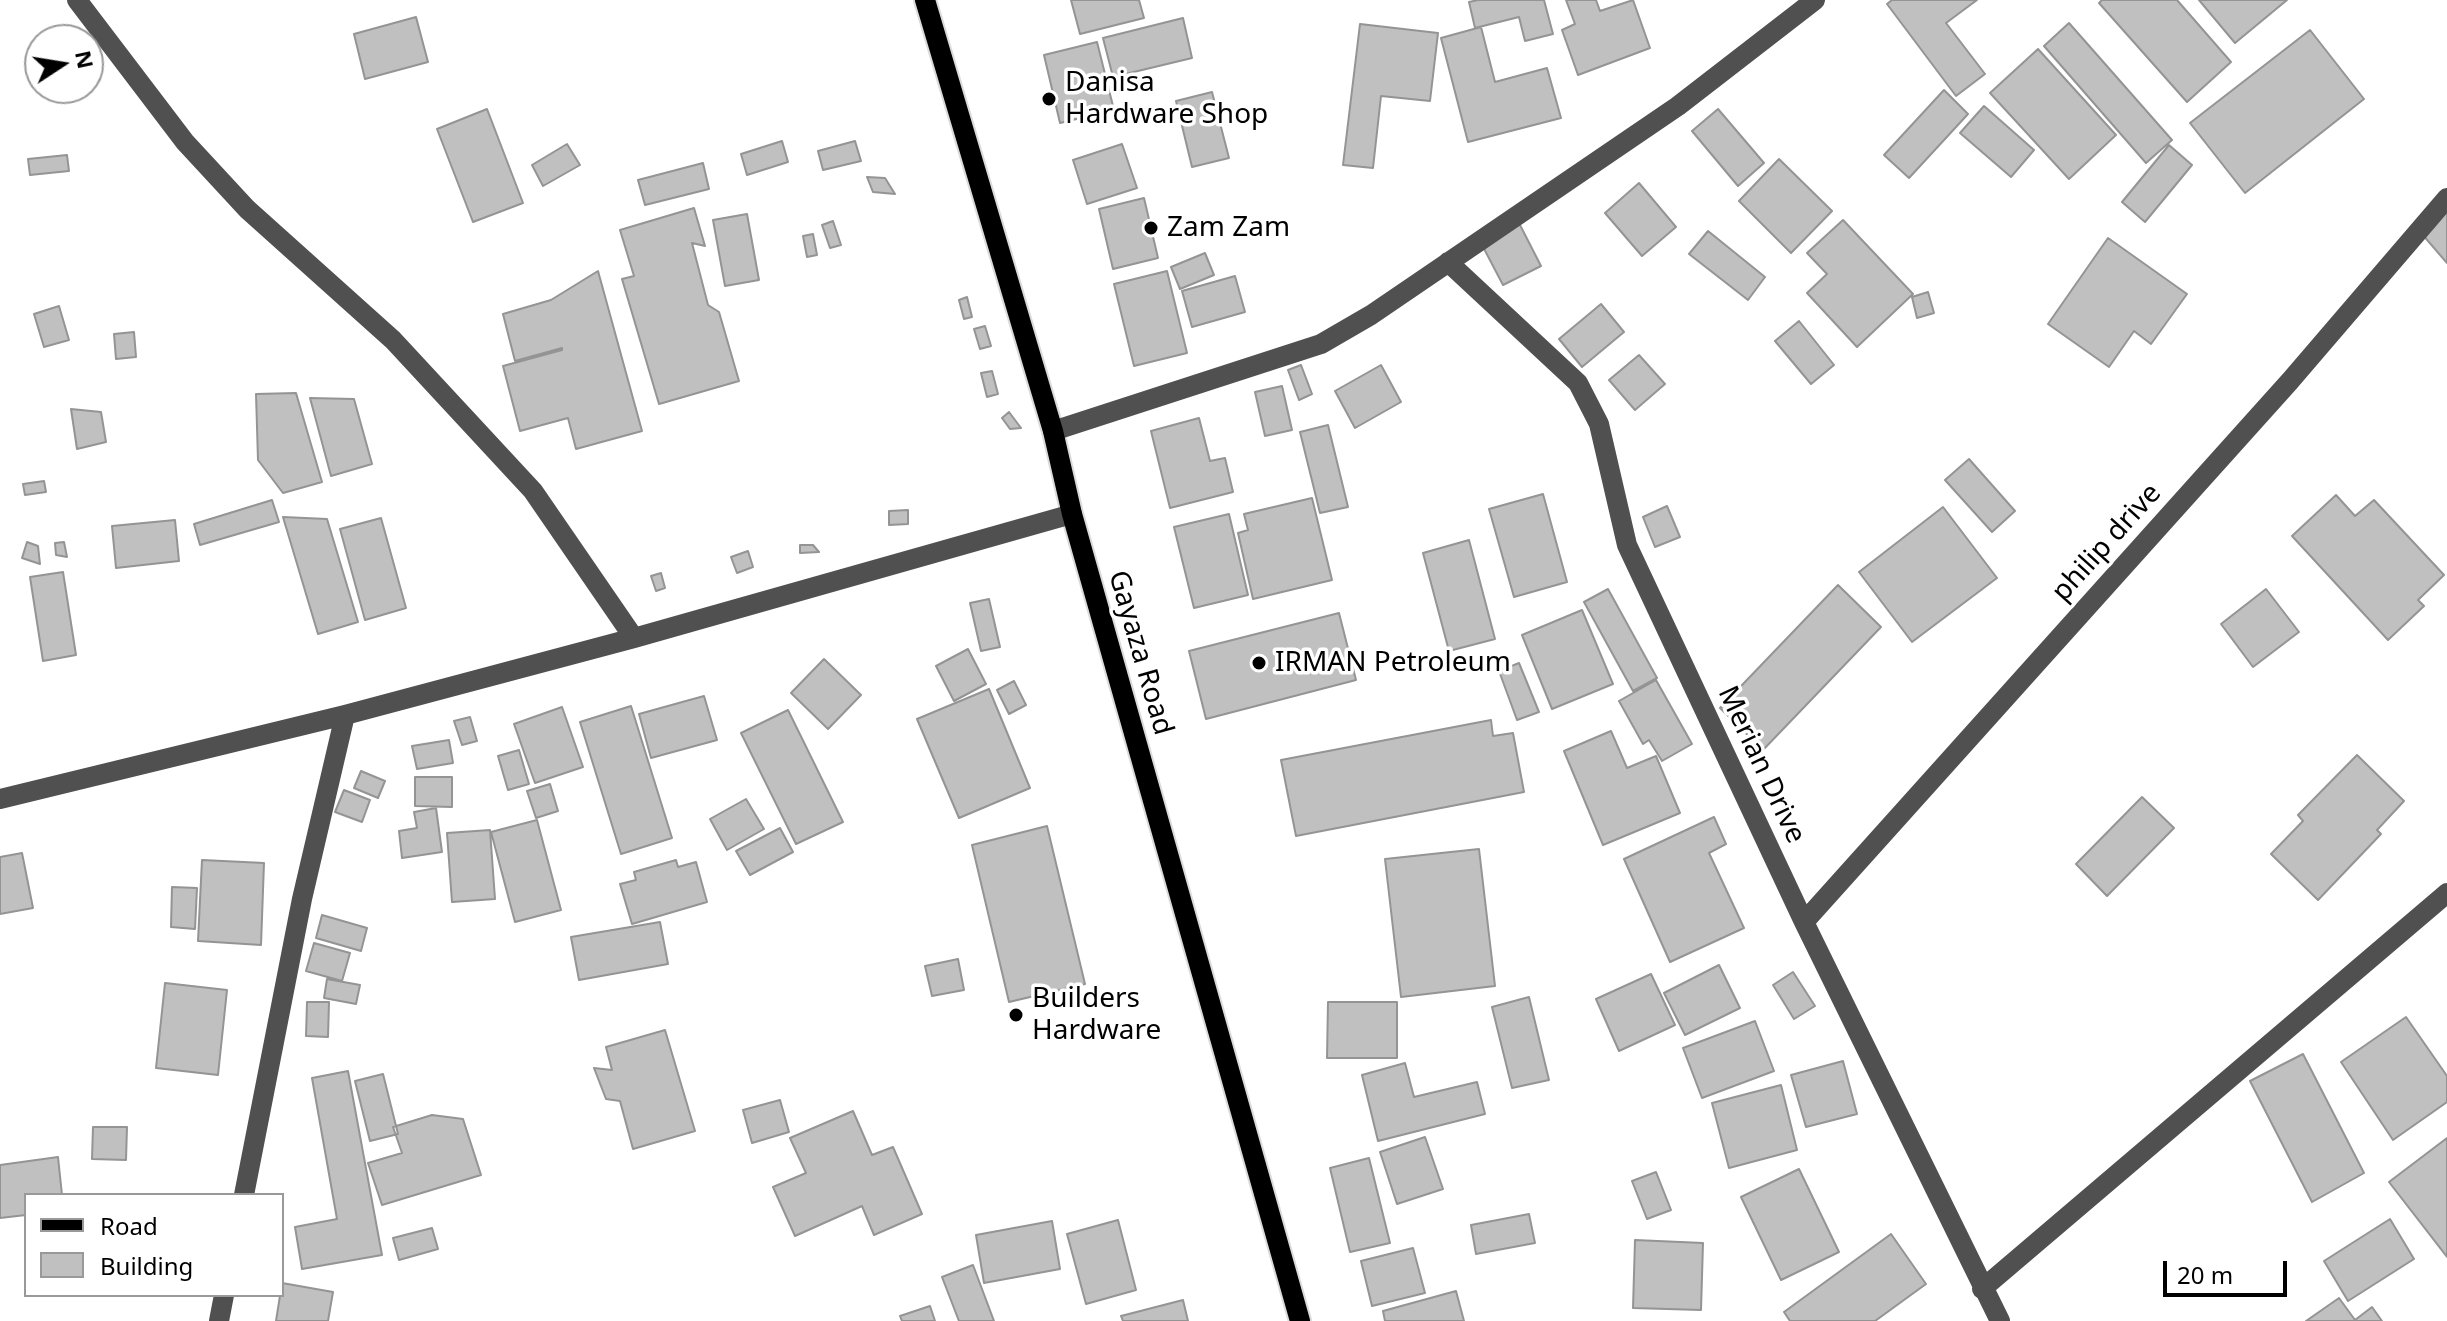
<!DOCTYPE html>
<html>
<head>
<meta charset="utf-8">
<style>
	body { margin:0 }
	#map { position:relative; width:2447px; height:1321px; overflow:hidden; background:#fff; font-family:"Noto Sans",sans-serif }
	canvas { display:block }
	.legend { position:absolute; left:24px; top:1193px; width:260px; height:104px; box-sizing:border-box; background:#fff; border:2px solid #999; margin:0; padding:10px 14px; list-style:none; font-size:24px; color:#000 }
	.legend li { display:flex; align-items:center; gap:16px; height:40px }
	.legend b { width:40px; border:2px solid #999 }
	.north { position:absolute; left:24px; top:24px; width:80px; height:80px; box-sizing:border-box; background:#fff; border:2px solid #999; border-radius:50%; rotate:78deg; font-size:22px; font-weight:700; line-height:32px; text-align:center; color:#000 }
	.north::after { content:''; display:block; margin:auto; width:28px; height:36px; background:#000; clip-path:polygon(50% 0,100% 100%,50% 72%,0 100%) }
	.scale { position:absolute; left:2163px; top:1261px; width:124px; height:36px; box-sizing:border-box; border:4px solid #000; border-top:0; padding-left:10px; font-size:24px; line-height:28px; white-space:nowrap; color:#000; -webkit-text-stroke:6px #fff; paint-order:stroke }
</style>
</head>
<body>
<div id="map">
<canvas width="2447" height="1321"></canvas>
<ul class="legend">
<li><b style="height:10px;background:#000"></b>Road</li>
<li><b style="height:22px;background:#c0c0c0"></b>Building</li>
</ul>
<div class="north">N</div>
<div class="scale">20 m</div>
</div>
<script>
const g = document.querySelector('canvas').getContext('2d');
g.lineJoin = 'round';
function fillPath(path, color) { g.fillStyle = color; g.fill(path, 'evenodd'); }
function trace(path, color, width, dash) { g.strokeStyle = color; g.lineWidth = width; g.lineCap = dash ? 'butt' : 'round'; g.setLineDash(dash || []); g.stroke(path); }
function label(font, color, halo, rows, align = 'center') {
  g.font = font + ' "Noto Sans",sans-serif'; g.lineWidth = 7; g.setLineDash([]); g.textBaseline = 'middle'; g.strokeStyle = halo; g.fillStyle = color; for (const [text, x, y, turn = 0] of rows) {
    g.save(); g.translate(x, y); g.rotate((+turn || 0) * Math.PI / 180); g.textAlign = isNaN(turn) ? turn : align; if (halo) g.strokeText(text, 0, 0); g.fillText(text, 0, 0); g.restore();
  }
}
const building = new Path2D(`
	M1071 0H1139L1144 18 1080 34Z
	M1478 0H1544L1553 34 1525 41 1519 17 1475 28 1469 2Z
	M1566 0H1596L1600 11 1633 0 1650 48 1578 75 1562 30 1575 24Z
	M1892 0H1977L1946 23 1985 74 1956 96 1887 4Z
	M2102 0H2177L2231 62 2187 102 2099 3Z
	M2199 0H2287L2235 43Z
	M416 17 428 62 365 79 354 34Z
	M1183 18 1192 58 1113 77 1103 38Z
	M2069 23 2172 140 2146 163 2044 46Z
	M1360 24 1438 33 1430 101 1381 96 1373 168 1343 165Z
	M1481 27 1495 82 1547 68 1561 118 1468 142 1441 38Z
	M2310 30 2364 99 2245 193 2190 123Z
	M1097 42 1114 110 1060 123 1044 55Z
	M2038 49 2116 135 2069 179 1990 93Z
	M1944 90 1968 114 1909 178 1884 155Z
	M1212 92 1229 158 1192 167 1176 101Z
	M1984 106 2034 150 2011 177 1960 133Z
	M487 109 523 203 473 222 437 129Z
	M1718 109 1764 163 1738 186 1692 131Z
	M782 141 788 162 747 175 741 154Z
	M855 141 861 161 823 170 818 151Z
	M567 144 580 165 543 186 532 165Z
	M1122 144 1137 188 1087 204 1073 160Z
	M2169 145 2192 165 2145 222 2122 202Z
	M67 155 69 171 30 175 28 159Z
	M1779 159 1832 211 1791 253 1739 201Z
	M703 163 709 189 645 205 638 180Z
	M867 177 885 178 895 194 873 192Z
	M1639 183 1676 227 1642 256 1605 213Z
	M1144 198 1158 258 1113 269 1099 209Z
	M694 208 705 246 692 243 708 305 719 312 739 381 659 404 622 279 634 276 620 230Z
	M2447 212V263L2422 234Z
	M747 214 759 280 725 286 713 220Z
	M1843 220 1913 294 1857 347 1807 293 1827 274 1807 253Z
	M833 221 841 245 830 248 822 225Z
	M1519 223 1541 266 1503 285 1481 243Z
	M1708 231 1765 277 1748 300 1689 254Z
	M813 234 817 255 807 257 803 236Z
	M2108 238 2187 294 2151 344 2134 331 2109 367 2048 324Z
	M1205 253 1214 275 1180 289 1171 267Z
	M598 271 642 431 576 449 568 418 520 431 503 366 562 350V348L515 361 503 314 551 300Z
	M1167 271 1187 353 1134 366 1114 284Z
	M1235 276 1245 312 1192 327 1182 291Z
	M1928 292 1934 313 1917 318 1912 297Z
	M967 297 972 317 964 319 959 300Z
	M1601 304 1624 332 1582 367 1559 339Z
	M59 306 69 340 44 347 34 314Z
	M1799 321 1834 365 1811 384 1775 341Z
	M985 326 991 346 980 349 974 329Z
	M134 332 136 357 116 359 114 334Z
	M1639 355 1665 384 1635 410 1609 380Z
	M1301 365 1312 394 1299 400 1288 370Z
	M1381 365 1401 402 1355 428 1335 391Z
	M992 371 998 394 987 397 981 373Z
	M1282 386 1292 430 1265 436 1255 392Z
	M296 393 322 482 283 493 258 460 256 394Z
	M310 398 354 399 372 464 331 476Z
	M71 409 101 412 106 442 77 449Z
	M1009 412 1021 428 1010 429 1002 418Z
	M1199 418 1210 461 1225 458 1233 492 1170 508 1151 431Z
	M1328 425 1348 507 1320 513 1300 432Z
	M1969 459 2015 511 1992 532 1945 480Z
	M44 481 46 492 25 495 23 484Z
	M1543 494 1567 582 1514 597 1489 509Z
	M2336 495 2355 516 2374 500 2444 575 2418 600 2424 606 2388 640 2292 536Z
	M1312 498 1332 580 1253 599 1238 533 1248 530 1244 514Z
	M272 500 279 522 200 545 194 524Z
	M1667 506 1680 537 1655 547 1643 517Z
	M1943 507 1997 578 1912 642 1859 572Z
	M908 510V524L889 525V511Z
	M1229 514 1248 595 1194 608 1174 527Z
	M283 517 327 519 358 622 318 634Z
	M381 518 406 608 365 620 340 529Z
	M175 520 179 561 116 568 112 526Z
	M1469 540 1495 639 1449 651 1423 553Z
	M27 542 38 546 40 564 22 558Z
	M64 542 67 557 56 555 55 543Z
	M800 545H813L819 552 800 553Z
	M748 551 753 567 737 573 731 557Z
	M63 572 76 655 43 661 30 577Z
	M661 573 665 588 656 591 651 576Z
	M1838 585 1881 627 1763 750 1720 708Z
	M1608 589 1657 678 1633 691 1584 602Z
	M2266 589 2299 632 2253 667 2221 624Z
	M989 599 1000 647 981 651 970 603Z
	M1582 610 1613 684 1552 709 1522 635Z
	M1339 613 1356 680 1206 719 1189 651Z
	M968 649 986 684 954 701 936 666Z
	M824 659 861 695 828 729 791 693Z
	M1519 663 1539 712 1517 720 1499 671Z
	M1656 680 1692 744 1662 761 1649 740 1643 744 1619 701Z
	M1014 681 1026 705 1009 714 997 690Z
	M989 689 1030 788 959 818 917 719Z
	M704 696 717 740 651 758 639 714Z
	M631 706 672 838 621 854 580 722Z
	M562 707 583 767 535 783 514 724Z
	M788 710 843 822 796 844 741 733Z
	M470 717 477 741 462 745 454 721Z
	M1491 720 1493 736 1513 733 1524 792 1296 836 1281 760Z
	M1611 731 1627 768 1656 756 1680 813 1603 845 1564 751Z
	M449 740 453 763 417 769 412 746Z
	M519 750 529 784 508 790 498 756Z
	M2357 755 2404 801 2377 830 2381 834 2318 900 2271 854 2303 821 2298 815Z
	M361 771 385 781 378 798 354 788Z
	M415 777H452V807L415 806Z
	M550 784 558 811 536 818 527 791Z
	M344 790 370 800 362 822 335 812Z
	M2142 797 2174 828 2107 896 2076 864Z
	M746 799 764 829 727 850 710 819Z
	M436 808 442 852 402 858 399 831 417 828 414 812Z
	M1714 817 1726 844 1709 853 1744 928 1670 962 1624 859Z
	M537 820 561 910 515 922 491 832Z
	M1047 826 1085 984 1009 1002 972 845Z
	M780 828 793 852 750 875 736 851Z
	M490 830 495 899 452 902 447 833Z
	M1479 849 1495 986 1401 997 1385 859Z
	M22 853 33 908 0 914V857Z
	M202 860 264 863 261 945 198 941Z
	M676 860 678 867 696 862 707 902 632 924 620 884 636 880 634 872Z
	M172 887 197 888 195 929 171 927Z
	M322 915 367 928 361 951 316 938Z
	M660 922 668 964 579 980 571 937Z
	M314 943 350 953 342 981 306 971Z
	M958 959 964 990 932 996 925 966Z
	M1719 965 1740 1008 1685 1035 1664 993Z
	M1793 972 1815 1006 1794 1019 1773 985Z
	M1651 974 1675 1025 1619 1051 1596 999Z
	M327 979 360 985 356 1004 324 998Z
	M165 983 227 990 218 1075 156 1068Z
	M1529 997 1549 1080 1512 1088 1492 1007Z
	M307 1002H329L328 1037 306 1036Z
	M1328 1002H1397V1058H1327Z
	M2406 1017 2447 1076V1102L2393 1140 2341 1062Z
	M1755 1021 1774 1071 1702 1098 1683 1048Z
	M665 1030 695 1131 633 1149 620 1101 606 1099 594 1068 612 1070 606 1047Z
	M2303 1054 2364 1173 2312 1202 2250 1081Z
	M1843 1061 1857 1114 1806 1127 1791 1075Z
	M1405 1063 1414 1097 1477 1082 1485 1114 1378 1141 1362 1075Z
	M348 1071 382 1255 302 1269 295 1227 337 1219 312 1078Z
	M383 1074 398 1134 370 1141 355 1081Z
	M1781 1085 1797 1150 1729 1168 1712 1103Z
	M780 1100 789 1132 752 1143 743 1110Z
	M853 1111 872 1155 893 1147 922 1214 874 1235 862 1206 795 1236 773 1187 806 1173 790 1138Z
	M432 1115 463 1119 481 1175 382 1205 368 1163 402 1153 393 1127Z
	M93 1127H127L126 1160 92 1159Z
	M1425 1137 1443 1189 1397 1204 1380 1152Z
	M2447 1138V1257L2389 1182Z
	M58 1157 62 1195H26V1215L0 1218V1165Z
	M1369 1158 1390 1243 1350 1252 1330 1168Z
	M1799 1169 1839 1252 1781 1280 1741 1197Z
	M1656 1172 1671 1210 1647 1219 1632 1181Z
	M1529 1214 1535 1243 1476 1254 1471 1225Z
	M2390 1219 2414 1259 2348 1301 2324 1261Z
	M1118 1220 1136 1290 1086 1304 1067 1234Z
	M1052 1221 1060 1269 984 1283 976 1235Z
	M432 1228 438 1249 399 1260 393 1238Z
	M1891 1234 1926 1284 1875 1321H1790L1784 1312Z
	M1635 1240 1703 1243 1701 1310 1633 1308Z
	M1413 1248 1425 1293 1372 1306 1361 1261Z
	M973 1265 994 1321H959L942 1277Z
	M282 1283 333 1292 328 1321H276Z
	M1456 1291 1464 1321H1385L1383 1311Z
	M2339 1298 2355 1320 2372 1307 2382 1321H2306Z
	M1183 1300 1188 1321H1123L1121 1316Z
	M930 1306 935 1321H902L900 1316Z`);
const minor = new Path2D(`
	M77 0 185 142 247 209 393 340 533 491 634 638
	M1448 262 1578 383 1599 424 1627 545 1804 922 2000 1321
	M1053 431 1321 344 1371 315 1678 106 1815 0
	M0 799 345 715 634 638 1072 514
	M1804 922 2290 381 2447 198
	M244 1195 302 899 345 715
	M1982 1289 2447 893
	M219 1321 224 1295`);
const major = new Path2D(`
	M925 0 1053 431 1072 514 1300 1321`);
const markers = [
	[1049,99,8,"#000"],
	[1151,228,8,"#000"],
	[1259,663,8,"#000"],
	[1016,1015,8,"#000"]
];
const poiNames = [
	["Danisa",1065,83],
	["Hardware Shop",1065,115],
	["Zam Zam",1167,228],
	["IRMAN Petroleum",1275,663],
	["Builders",1032,999],
	["Hardware",1032,1031]
];
const streetNames = [
	["philip drive",2107,543,-48],
	["Gayaza Road",1140,653,74],
	["Merian Drive",1761,765,65]
];
fillPath(building, '#c0c0c0');
trace(building, '#949494', 2);
trace(major, '#dbdbdb', 24);
trace(minor, '#505050', 20);
trace(major, '#000', 20);
for (const [x, y, r, color] of markers) { const dot = new Path2D(); dot.arc(x, y, r, 0, 2 * Math.PI); g.fillStyle = color; g.fill(dot); trace(dot, '#fff', 3); }
label('28px', '#000', '#fff', poiNames, 'left');
label('28px', '#000', '#fff', streetNames);
</script>
</body>
</html>
